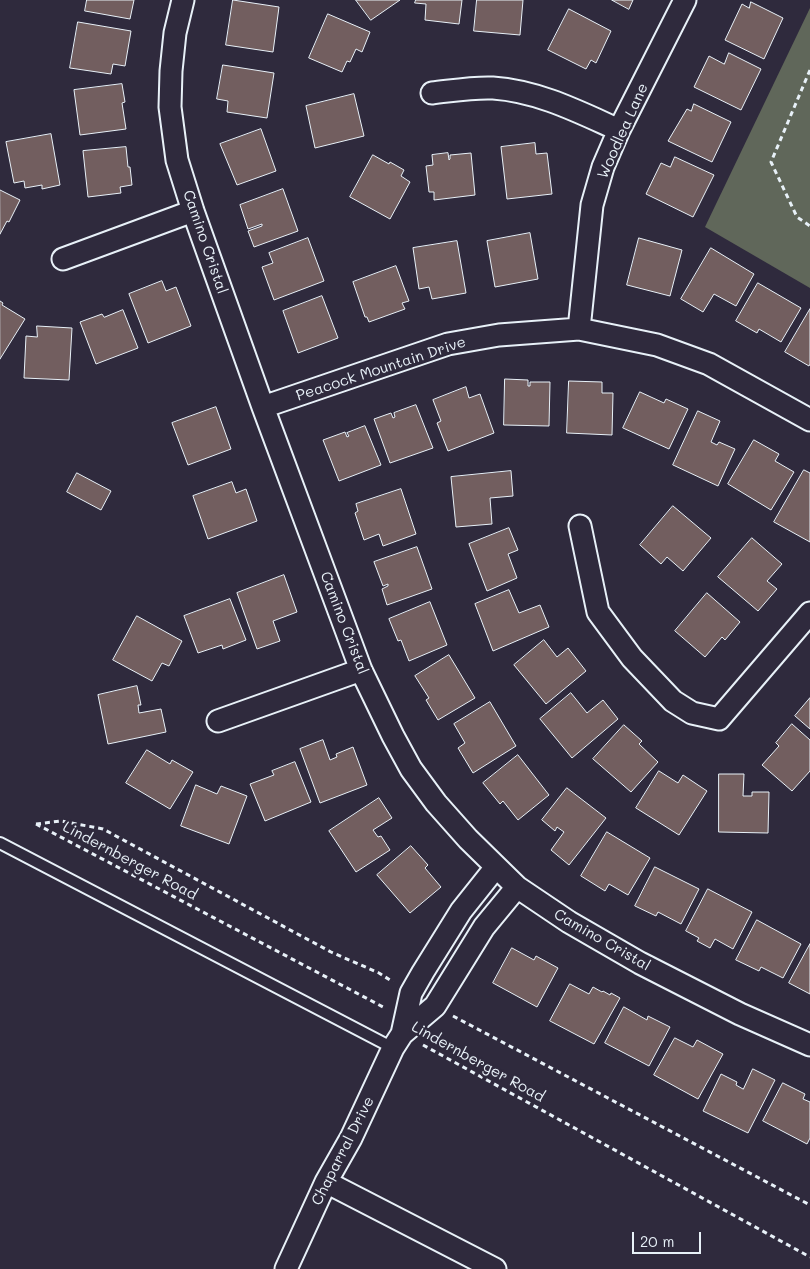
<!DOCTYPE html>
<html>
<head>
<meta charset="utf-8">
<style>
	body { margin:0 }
	#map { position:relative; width:810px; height:1269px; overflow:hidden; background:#2f2a3d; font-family:Mali,sans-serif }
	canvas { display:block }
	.scale { position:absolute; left:632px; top:1232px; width:69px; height:22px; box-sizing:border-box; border:2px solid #e8f1f8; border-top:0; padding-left:6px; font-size:15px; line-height:18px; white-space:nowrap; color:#e8f1f8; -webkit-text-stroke:4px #2f2a3d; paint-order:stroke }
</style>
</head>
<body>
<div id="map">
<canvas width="810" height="1269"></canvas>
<div class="scale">20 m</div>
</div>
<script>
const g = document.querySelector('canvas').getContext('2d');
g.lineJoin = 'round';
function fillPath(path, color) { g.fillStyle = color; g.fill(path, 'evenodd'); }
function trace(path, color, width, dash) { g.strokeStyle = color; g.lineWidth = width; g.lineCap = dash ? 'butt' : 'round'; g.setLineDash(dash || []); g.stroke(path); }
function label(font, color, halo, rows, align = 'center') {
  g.font = font + ' Mali,sans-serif'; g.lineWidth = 5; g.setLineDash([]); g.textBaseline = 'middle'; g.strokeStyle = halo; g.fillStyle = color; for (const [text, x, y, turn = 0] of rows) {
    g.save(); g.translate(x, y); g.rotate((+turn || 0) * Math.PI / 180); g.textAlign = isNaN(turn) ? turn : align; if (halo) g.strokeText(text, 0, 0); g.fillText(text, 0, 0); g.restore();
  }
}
const green = new Path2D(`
	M810 8V288L705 227Z`);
const building = new Path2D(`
	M87 0H134L130 19 85 11Z
	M233 0 279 7 273 52 226 45Z
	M356 0H400L371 20Z
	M416 0H462L459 24 425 20 426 4 415 3Z
	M477 0H523L520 35 474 31Z
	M612 0H633L629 9Z
	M751 2 783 18 764 59 725 40 742 4 749 8Z
	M569 9 611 31 596 63 591 60 586 69 548 50Z
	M328 14 370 32 362 52 356 49 350 62 347 61 342 72 309 58Z
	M78 22 131 31 125 66 113 64 111 74 70 68Z
	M729 53 761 69 741 110 694 87 709 56 724 64Z
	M223 65 274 73 267 118 227 112 228 101 217 99Z
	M122 84 125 102 122 103 126 129 80 135 74 90Z
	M354 94 364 136 315 148 306 106Z
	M694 104 731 122 712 162 668 141 687 109 691 111Z
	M261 129 276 171 237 185 220 144Z
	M51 134 60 185 42 189V185L25 188 24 181 14 183 6 142Z
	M535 143 536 154 547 153 552 194 507 199 501 147Z
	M126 147 128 167H130L132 185 120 187 121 193 88 197 83 151Z
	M448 153 449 160 450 159V155L471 153 475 195 434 200V192H429L426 166 433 165 432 155Z
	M373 155 389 164 390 162 404 170 401 176 410 182 390 219 350 197Z
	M675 157 714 175 693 217 646 194 661 163 670 167Z
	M283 189 298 231 254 247 248 231 262 226V224L248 229 240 205Z
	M0 190 20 200 9 222 7 221 0 234Z
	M530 233 538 279 495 287 487 241Z
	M308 238 324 281 274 300 262 267 273 263 269 253Z
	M639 238 682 250 670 296 627 285Z
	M457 241 466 293 432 299 429 287 419 289 413 248Z
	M711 248 754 274 736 306 714 294 703 312 681 299Z
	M396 266 409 301 402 303 405 309 369 322 367 317H365L353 282Z
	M162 281 166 291 176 287 191 326 148 343 129 294Z
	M758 283 801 308 781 342 759 329 757 333 736 321Z
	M322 296 338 338 298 353 283 311Z
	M0 301 3 303 2 305 25 319 0 359Z
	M810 309V364L809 366 785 352Z
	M123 310 138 348 96 364 80 322 102 314 104 317Z
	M37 326 72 328 69 380 24 378 26 336 37 337Z
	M505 379 528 380V386H530V382H550L549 426 504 425Z
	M569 381 602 382V393H613L612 435 567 433Z
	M466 387 469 398 480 394 494 433 448 451 437 423 441 421 433 400Z
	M640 392 664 403 666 399 688 409 669 449 623 428Z
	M416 405 433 448 390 463 374 419 391 413 393 418 395 417 394 413Z
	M216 407 231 449 188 465 172 423Z
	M698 411 720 421 711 442 717 445 719 442 735 449 718 486 673 465Z
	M365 426 381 465 339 481 323 440 345 432 347 437 349 436 347 433Z
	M754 440 779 454 775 461 794 472 771 510 728 484Z
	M804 470 810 473V542L774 522Z
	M511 471 513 496 490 498 492 524 456 527 451 477Z
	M77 473 111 491 101 510 67 492Z
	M232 482 236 493 246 489 257 521 208 539 193 496Z
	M401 489 416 534 383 546 379 534 364 540 355 513 358 511 356 504Z
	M673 506 711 538 683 571 667 557 661 564 640 545Z
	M509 528 518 550 508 554 517 578 487 591 469 544Z
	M752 538 782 564 767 581 777 589 758 611 718 577Z
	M417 547 432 589 387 605 382 589 388 586V584L383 586 374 562Z
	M284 575 297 612 273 621 280 641 257 649 237 593Z
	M509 590 519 613 540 605 549 627 493 651 475 604Z
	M707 593 740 622 725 640 722 637 705 657 675 631Z
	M230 599 246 640 223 649 222 645 198 653 184 616Z
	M430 602 447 645 409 661 401 640 398 641 389 619Z
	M137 616 182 641 169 666 162 663 152 681 113 660Z
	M544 640 557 657 568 648 586 671 546 704 514 665Z
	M449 655 475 698 438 720 426 700 429 698 415 676Z
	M137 686 141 705H138L139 713 161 709 166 732 108 744 98 695Z
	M571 693 587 713 603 700 618 719 572 758 540 719Z
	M810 698V729L795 716Z
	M490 702 516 746 473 773 458 748 465 743 454 724Z
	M792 724 810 740V771L792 791 762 765 779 746 776 743Z
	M624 725 642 741 639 744 658 762 631 792 593 759Z
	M323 740 330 760 337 757 336 754 353 747 367 785 320 803 300 749Z
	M147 750 170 764 172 760 193 772 170 809 126 783Z
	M518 755 549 795 518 820 503 801 500 804 483 783Z
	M295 762 311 802 265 821 250 784 274 775 272 771Z
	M659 771 678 783 683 775 707 791 679 835 636 808Z
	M719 774H744L743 796H752V792H769L768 833 719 832Z
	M196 785 217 794 221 786 247 796 229 844 181 826Z
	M567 788 606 818 569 865 551 850 564 832 557 827 555 831 542 820Z
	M379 798 392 818 373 830 378 837 381 836 390 850 356 872 329 831Z
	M607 832 650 858 628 895 609 884 605 891 581 876Z
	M411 846 428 865 425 868 441 887 410 913 377 875Z
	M655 867 699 889 681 924 658 912 656 916 635 906Z
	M708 889 752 912 733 949 715 939 710 948 697 941 699 938 686 931Z
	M757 920 801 944 783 978 761 967 759 971 736 960Z
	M810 944V994L789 983Z
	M512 948 534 960 536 956 558 968 537 1007 493 983Z
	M570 984 589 994 593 987 602 992 603 991 610 995 611 993 620 998 594 1044 550 1021Z
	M624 1007 647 1020 648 1016 670 1027 649 1066 605 1043Z
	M675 1038 693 1047 697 1040 723 1054 698 1099 654 1075Z
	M753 1069 775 1080 748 1133 703 1111 721 1074 737 1082 736 1085 743 1089Z
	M783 1083 805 1094 803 1099 810 1102V1138L807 1144 763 1121Z`);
const path = new Path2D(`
	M810 70 771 162 797 217 810 226
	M36 824 385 1008
	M36 824 61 821 103 829 331 952 379 973 393 982
	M453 1016 810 1205
	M423 1045 810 1257`);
const service = new Path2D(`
	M0 843 393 1048`);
const minor = new Path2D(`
	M183 0 175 33 171 71 170 107 177 160 193 211 263 407 361 670 393 736 411 769 436 803 468 839 517 887 569 922 640 963 740 1014 810 1045
	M432 93C451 91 473 87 493 88 538 91 579 112 619 130
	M63 259 193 211
	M579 329 592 205 603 167 619 130 685 0
	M263 407 448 344 499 335 579 329 657 345 709 364 810 420
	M580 526 598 612 632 658 673 701 692 713 719 719 810 613
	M218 721 361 670
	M402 1034 411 993 423 972 461 911 496 867
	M326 1182 495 1269
	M286 1269 326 1182 351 1138 393 1048 402 1034 435 1006 484 927 517 887`);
const streetNames = [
	["Woodlea Lane",623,131,-66],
	["Camino Cristal",205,242,71],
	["Peacock Mountain Drive",381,369,-18],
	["Camino Cristal",344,623,69],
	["Lindernberger Road",130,861,28],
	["Camino Cristal",602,940,30],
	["Lindernberger Road",478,1062,29],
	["Chaparral Drive",343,1151,-63]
];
fillPath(green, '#60675a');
fillPath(building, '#725e5f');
trace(building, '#e8f1f8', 1);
trace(service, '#e8f1f8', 14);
trace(minor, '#e8f1f8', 25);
trace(path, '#e8f1f8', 3, [5, 4]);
trace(service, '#2f2a3d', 10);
trace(minor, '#2f2a3d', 21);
label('15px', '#e8f1f8', '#2f2a3d', streetNames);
</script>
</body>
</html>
